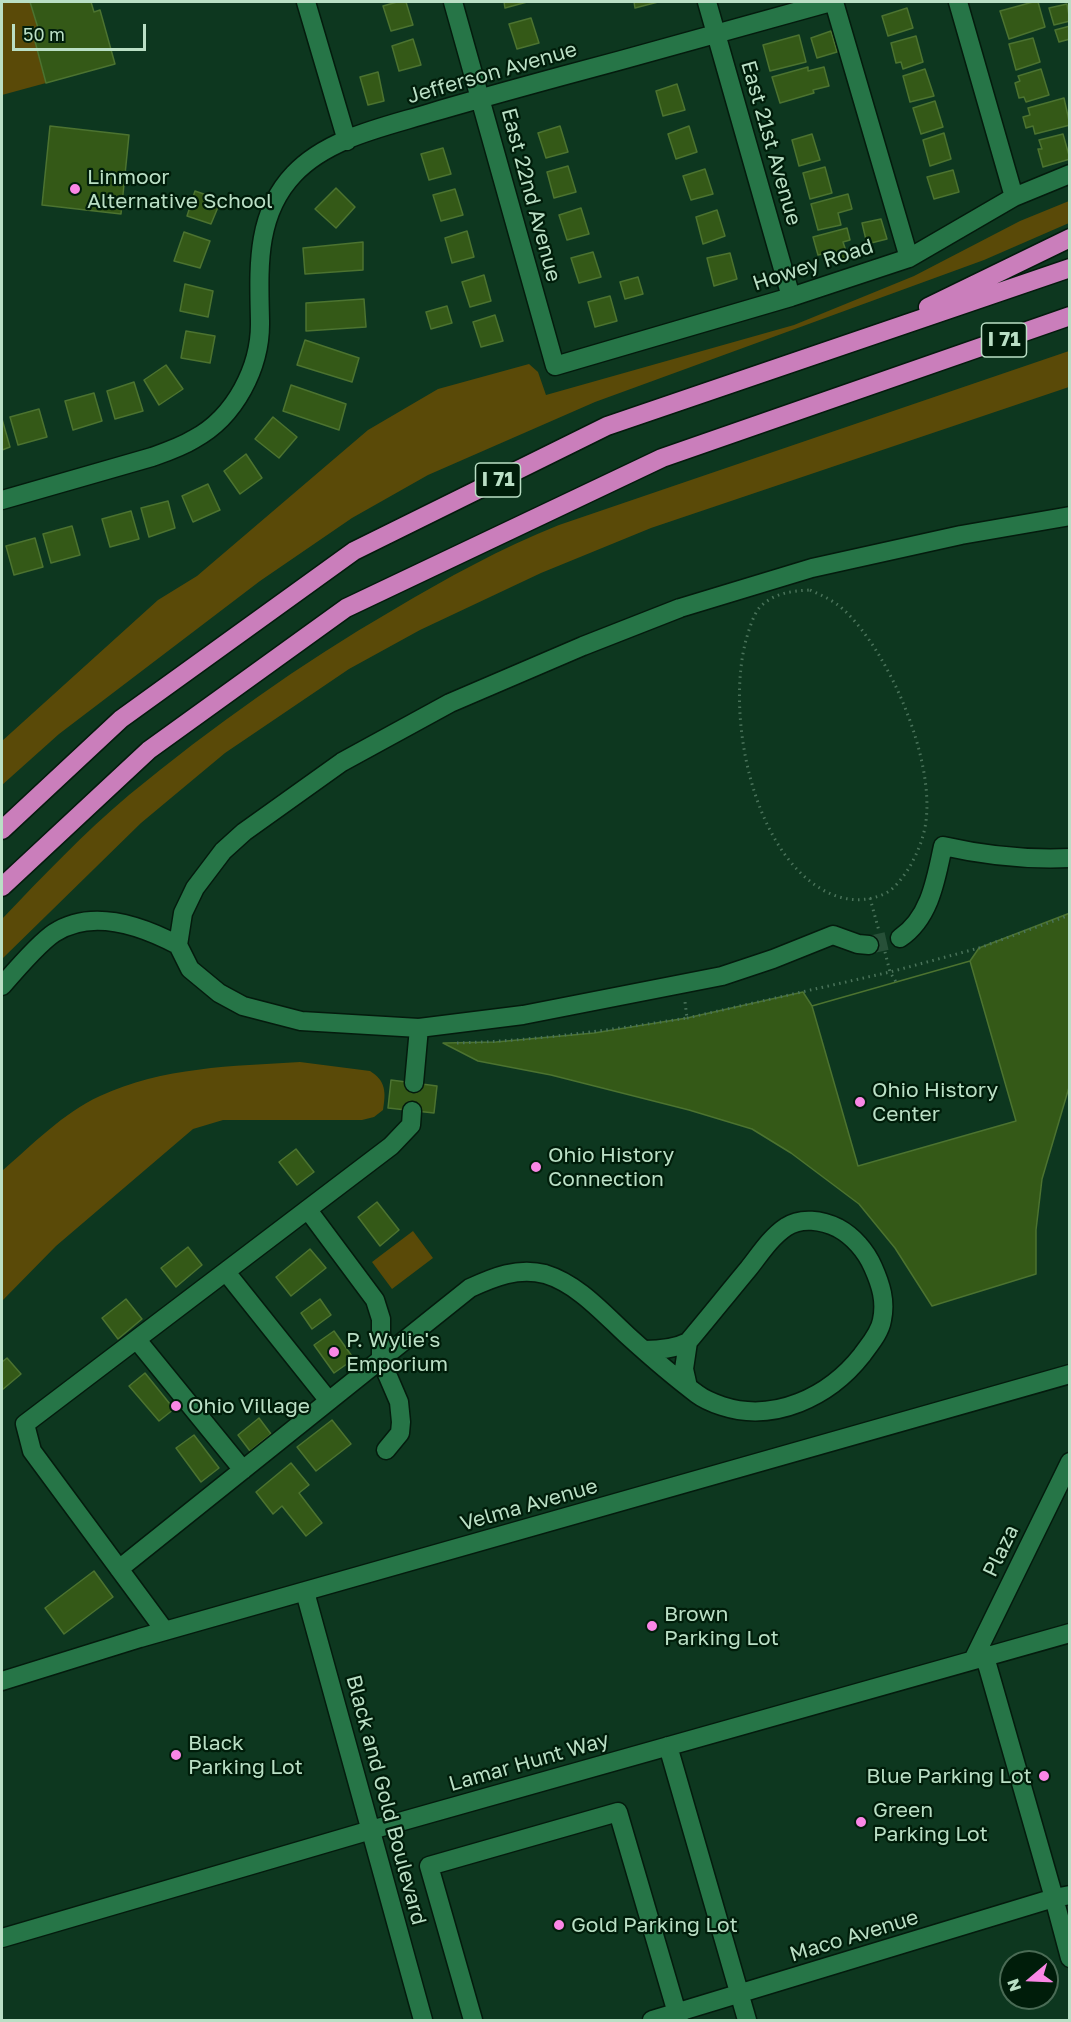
<!DOCTYPE html>
<html>
<head>
<meta charset="utf-8">
<style>
	body { margin:0 }
	#map { position:relative; width:1071px; height:2022px; overflow:hidden; background:#0d371f; font-family:"Golos Text",sans-serif }
	canvas { display:block }
	.frame { position:absolute; inset:0; border:3px solid #badfc5; pointer-events:none }
	.north { position:absolute; left:999px; top:1950px; width:60px; height:60px; box-sizing:border-box; background:#001d0a; border:2px solid #4a6b55; border-radius:50%; rotate:251deg; font-size:16px; font-weight:700; line-height:24px; text-align:center; color:#badfc5 }
	.north::after { content:''; display:block; margin:auto; width:21px; height:27px; background:#fa87e6; clip-path:polygon(50% 0,100% 100%,50% 72%,0 100%) }
	.scale { position:absolute; left:12px; top:24px; width:134px; height:27px; box-sizing:border-box; border:3px solid #badfc5; border-top:0; padding-left:8px; font-size:18px; line-height:21px; white-space:nowrap; color:#badfc5; -webkit-text-stroke:4px #001d0a; paint-order:stroke }
</style>
</head>
<body>
<div id="map">
<canvas width="1071" height="2022"></canvas>
<div class="frame"></div>
<div class="north">N</div>
<div class="scale">50 m</div>
</div>
<script>
const g = document.querySelector('canvas').getContext('2d');
g.lineJoin = 'round';
function fillPath(path, color) { g.fillStyle = color; g.fill(path, 'evenodd'); }
function trace(path, color, width, dash) { g.strokeStyle = color; g.lineWidth = width; g.lineCap = dash ? 'butt' : 'round'; g.setLineDash(dash || []); g.stroke(path); }
function label(font, color, halo, rows, align = 'center') {
  g.font = font + ' "Golos Text",sans-serif'; g.lineWidth = 4.5; g.setLineDash([]); g.textBaseline = 'middle'; g.strokeStyle = halo; g.fillStyle = color; for (const [text, x, y, turn = 0] of rows) {
    g.save(); g.translate(x, y); g.rotate((+turn || 0) * Math.PI / 180); g.textAlign = isNaN(turn) ? turn : align; if (halo) g.strokeText(text, 0, 0); g.fillText(text, 0, 0); g.restore();
  }
}
const green = new Path2D(`
	M2 2H30L38 28 32 31 46 83 2 95Z
	M1069 201V223L984 260 595 402 428 475 352 518 260 581 59 734 2 785V741L158 600 197 576 368 430 438 389 529 364 538 372 546 395 794 325 914 276 1020 221Z
	M1069 351V387L651 528 541 573 420 630 349 669 225 753 141 823 2 959V919C43 876 84 833 129 795 213 726 300 664 393 610 447 578 501 548 559 525Z
	M300 1062 370 1071C386 1081 386 1092 383 1110L374 1117 362 1120H223L193 1129 56 1246 2 1301V1171C32 1145 63 1113 100 1096 162 1067 233 1066 300 1062Z
	M413 1231 433 1258 392 1289 372 1262Z`);
const building = new Path2D(`
	M30 2H91L94 12 100 10 115 64 46 83 32 30 38 28Z
	M397 2H406L413 25 391 31 383 6Z
	M504 2H527L505 8Z
	M634 2H658L635 8Z
	M1033 2H1038L1045 27 1009 39 1000 11Z
	M1067 4 1070 21 1054 25 1049 8Z
	M907 8 913 28 888 36 882 16Z
	M531 18 539 43 517 49 509 24Z
	M1070 26V39L1059 42 1055 30Z
	M831 31 837 52 817 58 811 38Z
	M799 35 806 62 770 71 763 45Z
	M916 36 923 62 903 69 901 62 896 63 891 43Z
	M1033 38 1040 62 1016 70 1009 44Z
	M413 39 421 65 399 71 392 46Z
	M808 67V71L824 67 829 86 813 90 814 93 780 103 772 77Z
	M925 69 934 96 910 102 903 76Z
	M1041 69 1049 95 1026 102 1024 97 1019 98 1015 83 1020 81 1018 76Z
	M378 72 384 101 368 105 360 77Z
	M677 84 685 110 663 116 656 91Z
	M1064 98 1070 125 1035 134 1033 126 1026 128 1023 117 1030 115 1028 108Z
	M935 101 943 127 921 134 913 108Z
	M50 126 129 135 121 214 42 205Z
	M560 126 568 152 546 158 538 133Z
	M689 126 697 152 676 159 668 134Z
	M944 133 951 159 930 166 923 140Z
	M812 134 820 160 799 166 792 140Z
	M1063 134 1070 159 1043 167 1038 149H1042L1039 140Z
	M443 148 451 174 429 180 421 154Z
	M568 166 576 192 554 198 547 172Z
	M825 167 832 193 810 199 803 173Z
	M705 169 713 194 691 200 683 176Z
	M953 170 959 192 934 199 927 177Z
	M336 188 355 207 336 228 315 209Z
	M455 189 463 215 441 221 433 195Z
	M195 191 221 200 211 224 187 216Z
	M848 194 852 209 838 213 841 225 818 230 811 204Z
	M581 208 589 234 567 240 559 215Z
	M717 210 725 236 703 244 696 217Z
	M881 219 887 239 867 244 862 223Z
	M847 228 850 240 843 242 848 257 826 262 823 254 818 255 813 237Z
	M467 231 474 257 452 263 445 238Z
	M184 232 210 241 200 268 174 261Z
	M363 242V270L305 274 303 248Z
	M593 252 601 277 579 283 571 258Z
	M730 253 737 279 714 286 707 258Z
	M484 275 491 301 470 307 462 282Z
	M638 277 643 294 625 299 620 282Z
	M185 284 213 291 208 317 180 311Z
	M610 296 617 321 595 327 588 302Z
	M364 299 366 327 306 331V303Z
	M447 306 452 323 431 329 426 312Z
	M495 315 503 341 481 347 473 322Z
	M186 331 215 336 210 363 181 358Z
	M305 340 359 358 352 382 297 365Z
	M166 365 183 389 159 405 144 380Z
	M134 382 143 411 115 419 107 391Z
	M291 385 346 404 339 430 283 411Z
	M94 393 102 421 73 430 65 401Z
	M39 409 47 437 18 445 10 417Z
	M273 417 297 437 279 458 255 439Z
	M2 419 10 447 2 450Z
	M246 454 262 478 240 494 224 471Z
	M208 484 220 510 193 522 182 496Z
	M168 501 175 528 149 537 141 508Z
	M131 511 139 539 110 547 102 519Z
	M72 526 80 555 51 563 43 534Z
	M35 538 43 567 14 575 6 546Z
	M1070 913V1084L1042 1179 1036 1230V1274L932 1306 895 1248 859 1204 791 1153 752 1129 689 1110 551 1075 478 1061 443 1043 496 1042 594 1033 687 1018 803 992 812 1006 970 961 979 948Z
	M970 961 1016 1121 858 1166 812 1006Z
	M391 1080 437 1086 434 1113 388 1108Z
	M296 1149 314 1172 297 1185 279 1162Z
	M377 1202 399 1230 380 1246 358 1217Z
	M188 1247 202 1265 176 1287 161 1268Z
	M310 1249 326 1268 291 1296 276 1277Z
	M126 1299 142 1319 118 1339 102 1318Z
	M320 1299 331 1315 312 1329 301 1313Z
	M334 1331 354 1359 334 1373 314 1345Z
	M7 1358 21 1374 2 1390V1362Z
	M145 1373 174 1409 159 1421 129 1386Z
	M259 1418 271 1434 250 1451 238 1435Z
	M332 1420 351 1444 316 1471 297 1447Z
	M194 1435 219 1468 201 1482 176 1448Z
	M291 1463 309 1485 299 1493 322 1523 306 1536 282 1506 273 1514 256 1492Z
	M94 1571 113 1597 64 1634 45 1608Z`);
const minorTunnel = new Path2D(`
	M869 945 900 938`);
const path = new Path2D(`
	M810 590C823 596 835 601 845 611 890 654 934 758 926 821 924 838 917 854 909 868 903 877 895 889 884 894 864 903 842 901 823 890 752 850 726 715 746 640 749 630 753 615 760 607 774 593 791 591 810 590Z
	M870 898 879 931
	M885 952 890 972 896 982
	M687 1018 890 972 979 948 1070 915
	M457 1043C534 1041 610 1030 687 1018L685 1002`);
const minor = new Path2D(`
	M306 2 347 141
	M453 2 555 366 791 297 909 258 1014 197 1070 174
	M707 2 791 297
	M834 2 909 258
	M958 2 1014 197
	M2 500 152 457C166 452 181 447 194 439 235 417 261 367 260 321 259 269 255 215 294 174 328 138 384 127 430 113 474 100 518 88 562 76 652 52 742 27 831 2
	M900 938C930 918 936 879 943 846 987 856 1025 860 1070 858
	M869 945 858 944 833 935 773 959 722 976 523 1015 419 1028 301 1021 243 1006 219 993 190 969 178 945 183 913 195 888 223 851 244 832 342 762 450 703 583 646 680 608 812 568 961 535 1070 516
	M2 986C14 972 39 943 54 933 92 908 142 926 178 945
	M414 1083 419 1028
	M308 1210 375 1300 381 1319V1360L399 1402 401 1422 400 1433 386 1450
	M226 1272 329 1401
	M137 1340 243 1470
	M688 1387 684 1369 688 1342
	M119 1569 470 1288C494 1277 518 1267 545 1274 578 1284 603 1313 628 1336 650 1356 673 1376 697 1394 705 1400 713 1403 722 1406 774 1423 829 1397 862 1355 869 1345 880 1333 882 1320 886 1301 881 1285 873 1267 866 1251 853 1236 838 1228 822 1220 801 1217 786 1227 771 1237 760 1254 749 1268 729 1292 709 1317 688 1342 674 1349 660 1350 644 1350
	M305 1592 423 2020
	M165 1631 32 1451 25 1424 391 1146 411 1125 412 1111
	M985 1657 1054 1898 1070 1958
	M973 1660 1070 1462
	M2 1681 140 1638 1070 1374
	M668 1746 747 2020
	M2 1938 371 1830 1070 1633
	M473 2020 429 1866 618 1812 679 2020
	M652 2020 1054 1898 1070 1895`);
const highway = new Path2D(`
	M928 307 1070 238
	M2 830 121 719 354 551 607 426 1070 268
	M2 887 149 750 346 608 662 458 1070 316`);
const markers = [
	[75,189,6,"#fa87e6"],
	[860,1102,6,"#fa87e6"],
	[536,1167,6,"#fa87e6"],
	[334,1352,6,"#fa87e6"],
	[176,1406,6,"#fa87e6"],
	[652,1626,6,"#fa87e6"],
	[176,1755,6,"#fa87e6"],
	[1044,1776,6,"#fa87e6"],
	[861,1822,6,"#fa87e6"],
	[559,1925,6,"#fa87e6"]
];
const shields = [
	[1004,340,45],
	[498,480,45]
];
const shieldNames = [
	["I 71",1004,340],
	["I 71",498,480]
];
const streetNames = [
	["Jefferson Avenue",492,73,-16],
	["East 21st Avenue",771,143,74],
	["East 22nd Avenue",531,195,75],
	["Howey Road",813,265,-18],
	["Velma Avenue",529,1505,-16],
	["Plaza",1001,1551,-64],
	["Lamar Hunt Way",529,1762,-16],
	["Black and Gold Boulevard",386,1800,75],
	["Maco Avenue",854,1936,-17]
];
const poiNames = [
	["Linmoor",87,177],
	["Alternative School",87,201],
	["Ohio History",872,1090],
	["Center",872,1114],
	["Ohio History",548,1155],
	["Connection",548,1179],
	["P. Wylie's",346,1340],
	["Emporium",346,1364],
	["Ohio Village",188,1406],
	["Brown",664,1614],
	["Parking Lot",664,1638],
	["Black",188,1743],
	["Parking Lot",188,1767],
	["Blue Parking Lot",1032,1776,"right"],
	["Green",873,1810],
	["Parking Lot",873,1834],
	["Gold Parking Lot",571,1925]
];
fillPath(green, '#5a4a08');
fillPath(building, '#345917');
trace(building, '#4c7330', 1.5);
trace(minorTunnel, '#275038', 18, [18, 9]);
trace(minor, '#041b0d', 21);
trace(highway, '#041b0d', 21);
trace(path, '#4a735a', 3, [1.5, 4.5]);
trace(minor, '#267547', 18);
trace(highway, '#ca7ebb', 18);
for (const [x, y, r, color] of markers) { const dot = new Path2D(); dot.arc(x, y, r, 0, 2 * Math.PI); g.fillStyle = color; g.fill(dot); trace(dot, '#001d0a', 2); }
for (const [x, y, w] of shields) { const box = new Path2D(); box.roundRect(x - w / 2, y - 17, w, 34, 4.5); g.fillStyle = '#001d0a'; g.fill(box); trace(box, '#badfc5', 1.5); }
label('bold 20px', '#badfc5', null, shieldNames);
label('21px', '#badfc5', '#001d0a', streetNames);
label('21px', '#badfc5', '#001d0a', poiNames, 'left');
</script>
</body>
</html>
